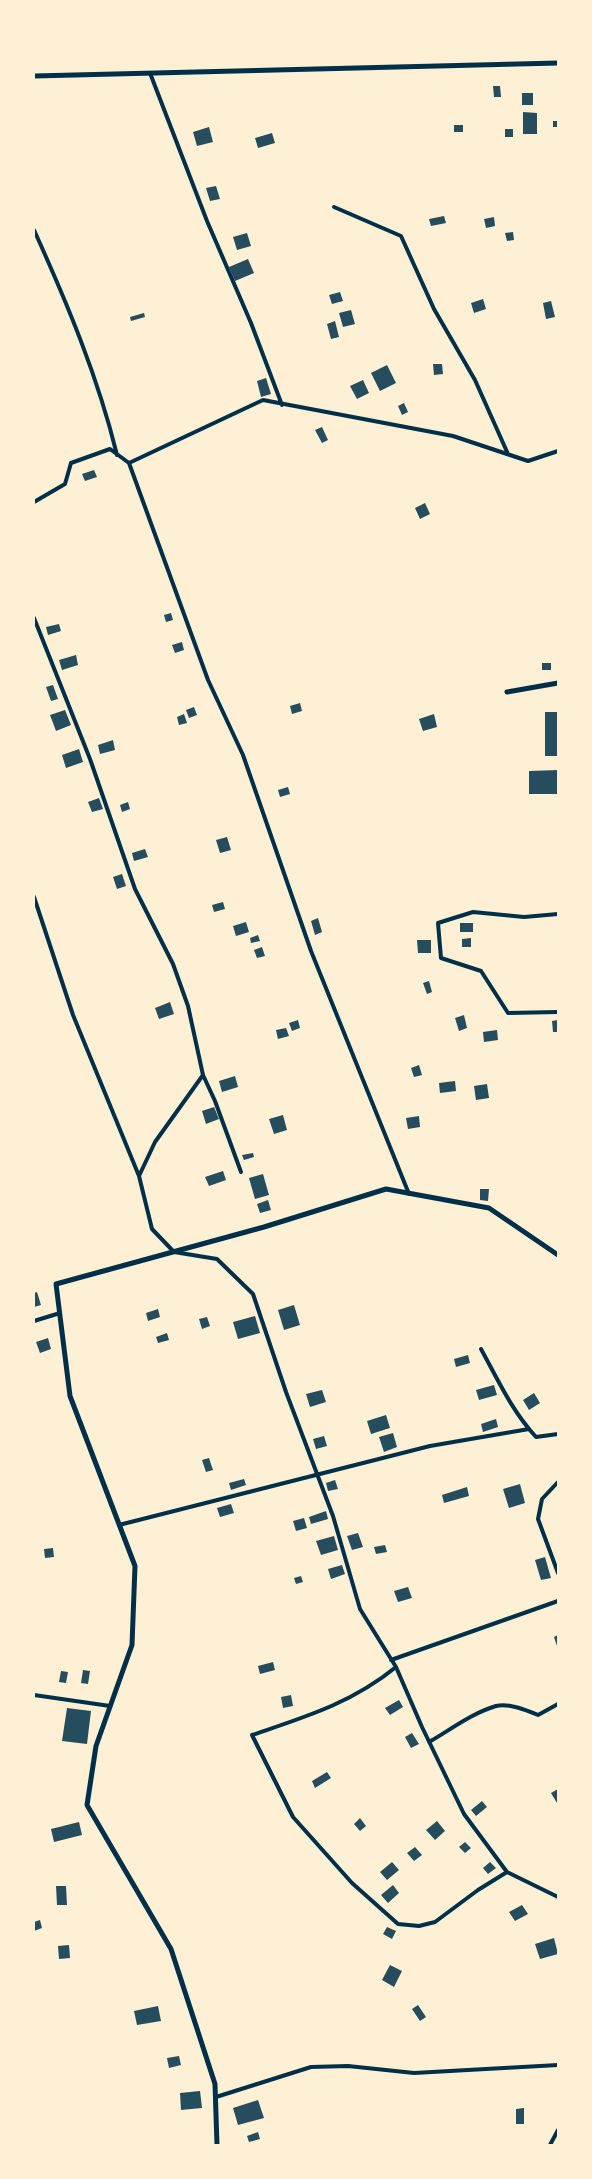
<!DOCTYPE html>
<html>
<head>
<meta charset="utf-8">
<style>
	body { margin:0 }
	#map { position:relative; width:592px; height:2179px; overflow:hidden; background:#fdf0d5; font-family:"PT Sans",sans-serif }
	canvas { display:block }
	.frame { position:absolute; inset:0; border:35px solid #fdf0d5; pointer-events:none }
</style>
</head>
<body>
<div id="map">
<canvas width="592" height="2179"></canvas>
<div class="frame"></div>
</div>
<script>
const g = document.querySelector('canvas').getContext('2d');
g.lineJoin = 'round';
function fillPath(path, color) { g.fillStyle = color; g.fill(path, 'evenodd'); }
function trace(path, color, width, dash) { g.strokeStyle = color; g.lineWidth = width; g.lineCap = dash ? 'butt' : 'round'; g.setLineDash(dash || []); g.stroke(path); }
const building = new Path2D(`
	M493 86H500L501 97H494Z
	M522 93H533V105H522Z
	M523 112 537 113V134H523Z
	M553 121H558V127H553Z
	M454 125H463V132H454Z
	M209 127 213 142 197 146 193 132Z
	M505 129H513V137H505Z
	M272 133 275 143 258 148 255 138Z
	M216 186 220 199 210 201 206 188Z
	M444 216 446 223 431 226 429 219Z
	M494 217 495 226 486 228 484 219Z
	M513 232 514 240 507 241 505 233Z
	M247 233 251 246 237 250 233 237Z
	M248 259 254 273 235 281 229 267Z
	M340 292 343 301 332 304 329 295Z
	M483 299 486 309 474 313 471 303Z
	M551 301 555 317 546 319 543 303Z
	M351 310 355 324 343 327 339 313Z
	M144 313 145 317 131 321 130 317Z
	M335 321 339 337 331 339 327 324Z
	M433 364H442L443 374 434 375Z
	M387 365 396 383 380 391 371 373Z
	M266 378 271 394 261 397 257 381Z
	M363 380 369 393 357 399 350 386Z
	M404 403 408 412 402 415 398 406Z
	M322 427 328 440 322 443 315 430Z
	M94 470 97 477 85 481 82 474Z
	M425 503 430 514 420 519 415 508Z
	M171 613 173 620 166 622 164 615Z
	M59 624 61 631 48 635 46 627Z
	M182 642 184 650 175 653 172 645Z
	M76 655 78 665 62 670 59 660Z
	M542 663H551V670H542Z
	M53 685 58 699 51 701 46 687Z
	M300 703 302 711 292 714 290 706Z
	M194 707 197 715 189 718 186 710Z
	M65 710 71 725 56 731 50 715Z
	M545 712H558V756H545Z
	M184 714 187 723 179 725 177 717Z
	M434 714 437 727 423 731 419 719Z
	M113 740 115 750 100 754 98 745Z
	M79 749 83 762 66 768 62 755Z
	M558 770V794H529V771Z
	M288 787 290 794 280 797 278 790Z
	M99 798 103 809 92 812 88 802Z
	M128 802 130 809 122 812 120 805Z
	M227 837 231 850 220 853 216 840Z
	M145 849 148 857 134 861 132 853Z
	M122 874 126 886 117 889 113 877Z
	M223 902 225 909 214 912 212 905Z
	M318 918 322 932 315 935 311 921Z
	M246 922 249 932 236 936 233 926Z
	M460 923H473V932H460Z
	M258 935 260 941 251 943 250 938Z
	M471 938V947H462V939Z
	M417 940H431V953H418Z
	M262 947 265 956 257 958 254 950Z
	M429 981 432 992 427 994 423 983Z
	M170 1002 174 1014 159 1019 155 1008Z
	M464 1015 467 1028 459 1031 455 1018Z
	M298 1020 300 1028 292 1031 289 1023Z
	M558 1020V1032H553L552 1021Z
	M286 1028 289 1036 278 1039 276 1030Z
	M497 1030 498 1040 484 1042 483 1032Z
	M419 1065 422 1075 414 1077 411 1068Z
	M235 1076 238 1087 222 1092 219 1081Z
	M455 1081 456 1091 440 1093 439 1083Z
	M487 1084 489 1098 476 1100 474 1086Z
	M214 1107 219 1119 206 1124 202 1111Z
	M283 1115 287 1130 274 1134 269 1119Z
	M419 1116 420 1127 408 1129 406 1118Z
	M253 1153 254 1157 244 1160 242 1155Z
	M223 1171 226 1180 209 1186 205 1177Z
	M263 1174 269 1195 255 1199 249 1178Z
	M480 1189H489L488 1201 480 1200Z
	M268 1200 271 1210 260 1213 257 1204Z
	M37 1292 41 1305 34 1307V1293Z
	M294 1305 300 1325 284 1330 278 1310Z
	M158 1309 160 1317 148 1321 146 1313Z
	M255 1316 260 1333 238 1339 233 1322Z
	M207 1317 210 1326 202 1329 199 1319Z
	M167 1333 169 1340 158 1343 156 1337Z
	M48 1338 51 1349 40 1353 36 1342Z
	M468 1355 470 1363 456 1367 454 1359Z
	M494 1385 497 1395 479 1400 476 1390Z
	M322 1390 326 1402 310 1407 306 1394Z
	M534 1393 540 1403 529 1410 523 1400Z
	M386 1415 390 1428 371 1434 367 1421Z
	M496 1419 498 1427 483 1432 481 1424Z
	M393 1433 397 1447 384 1452 379 1437Z
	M324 1436 327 1446 316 1449 313 1439Z
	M209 1458 213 1470 206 1472 202 1460Z
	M244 1479 246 1485 231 1490 229 1483Z
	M335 1480 338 1489 328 1491 326 1483Z
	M520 1484 525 1503 509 1508 503 1489Z
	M467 1487 469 1496 444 1503 442 1495Z
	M231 1504 234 1513 220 1517 217 1508Z
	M326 1511 328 1519 311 1524 309 1517Z
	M304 1518 307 1528 296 1531 293 1521Z
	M358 1533 363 1547 352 1550 347 1536Z
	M334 1536 338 1550 321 1555 316 1541Z
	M385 1545 387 1552 376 1554 374 1547Z
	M53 1548 54 1557 45 1558 44 1549Z
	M545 1557 551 1578 541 1580 535 1560Z
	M342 1565 345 1574 331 1579 328 1569Z
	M301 1576 303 1582 296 1584 294 1578Z
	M408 1587 412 1598 398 1602 394 1591Z
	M558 1635V1649L554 1637Z
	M273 1662 275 1670 260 1674 258 1666Z
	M83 1670 90 1671 88 1684 81 1683Z
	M61 1671 68 1672 66 1683 59 1682Z
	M291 1695 293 1706 283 1708 281 1697Z
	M399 1700 403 1707 390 1715 385 1708Z
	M67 1708 91 1711 87 1744 62 1741Z
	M412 1733 419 1744 411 1748 405 1737Z
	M327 1772 331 1778 315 1788 312 1781Z
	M558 1789V1802L557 1803 551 1793Z
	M482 1801 487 1807 476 1816 471 1810Z
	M360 1818 366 1826 360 1831 354 1824Z
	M437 1821 445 1831 435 1840 426 1830Z
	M79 1822 82 1835 54 1842 51 1829Z
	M465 1842 471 1848 465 1853 459 1847Z
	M415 1847 422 1855 414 1861 407 1853Z
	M392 1862 399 1870 387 1880 380 1872Z
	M490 1862 496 1868 488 1874 483 1868Z
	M393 1885 399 1893 388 1903 381 1895Z
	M56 1886H66L67 1905H57Z
	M522 1905 528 1914 515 1921 509 1912Z
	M40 1920 42 1928 34 1931V1922Z
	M387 1927 396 1931 392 1939 383 1934Z
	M554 1938 558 1954 540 1959 535 1944Z
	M69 1945 70 1958 59 1959 58 1946Z
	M390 1965 402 1971 394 1987 382 1980Z
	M418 2005 426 2017 420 2021 412 2009Z
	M158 2006 161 2021 137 2025 134 2011Z
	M179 2056 181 2065 169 2068 167 2058Z
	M200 2091 202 2108 181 2110 180 2093Z
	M258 2100 264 2118 238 2125 233 2108Z
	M524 2108V2124H516V2109Z
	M258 2132 260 2139 249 2142 247 2136Z`);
const service = new Path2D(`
	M150 73 207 221 251 323 282 405
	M334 207 401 236 434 309 475 380 508 454
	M34 230C67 303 98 377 117 455
	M34 502 65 484 71 463 110 449 129 463
	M34 618 90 759 135 889 173 964 188 1006 203 1075 155 1142 139 1176 152 1229 174 1252 217 1259 253 1294 286 1392 333 1516 360 1609 396 1667 422 1727 464 1814 507 1872 558 1897
	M34 897 73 1015 139 1176
	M558 914 524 917 473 912 438 923 441 958 481 971 508 1013 558 1012
	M203 1075 215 1101 241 1172
	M409 1194 311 951 243 755 208 680 129 463 263 400 453 436 528 461 558 451
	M34 1321 60 1313
	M481 1349C498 1380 512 1411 536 1437L558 1434
	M558 1482 542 1499 538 1519 558 1573
	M119 1525 430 1446 529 1429
	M391 1660 558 1601
	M396 1667C352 1703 305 1717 252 1735L293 1817 352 1883 398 1924 419 1926 435 1922 478 1890 507 1872
	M34 1695 110 1706
	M429 1742C450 1730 472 1713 496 1706 509 1703 526 1710 538 1715L558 1704
	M216 2097 311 2067 348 2066 414 2073 558 2065
	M550 2145 558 2130`);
const minor = new Path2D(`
	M34 76 558 63
	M507 692 558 683
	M217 2145 215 2084 171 1949 87 1805 96 1746 132 1645 135 1566 70 1396 56 1284 264 1227 386 1189 489 1208 558 1255`);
fillPath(building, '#264d5e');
trace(service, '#003049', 4);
trace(minor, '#003049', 5);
</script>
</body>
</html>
